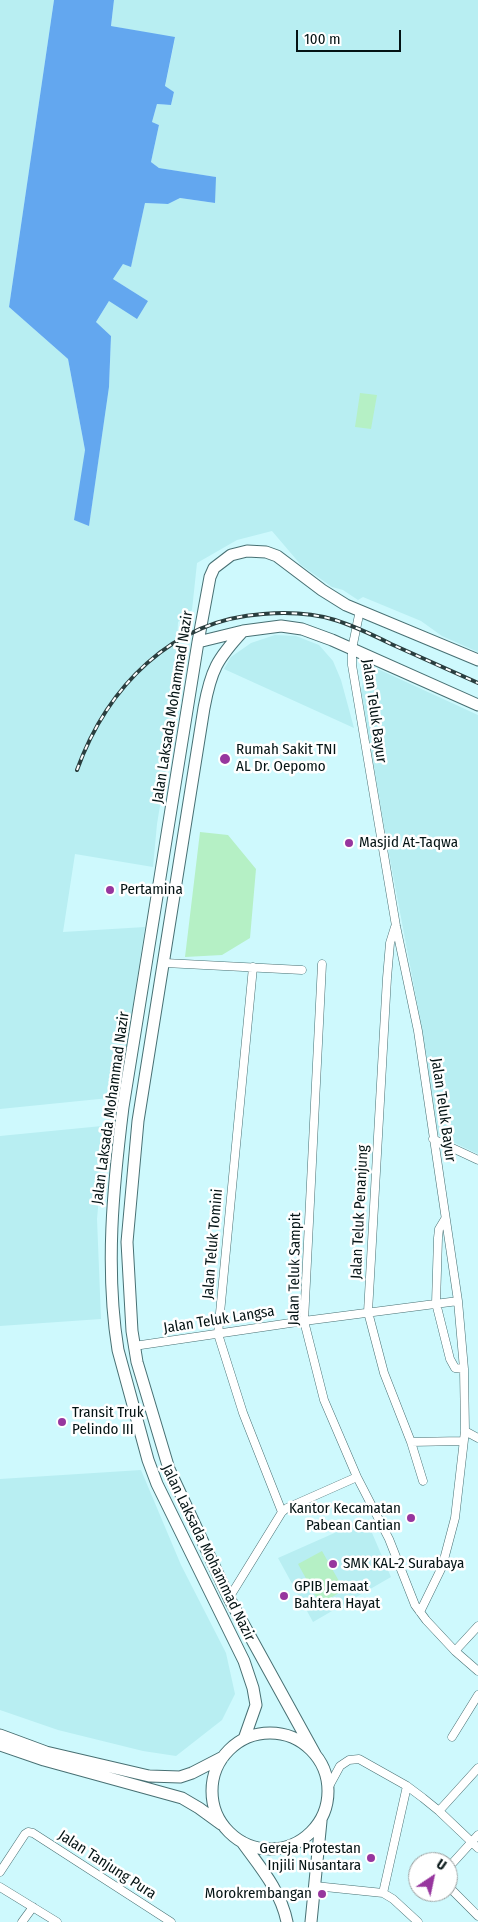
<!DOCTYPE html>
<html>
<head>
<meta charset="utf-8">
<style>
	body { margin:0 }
	#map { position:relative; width:478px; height:1922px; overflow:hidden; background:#cef9fd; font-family:"Fira Sans Condensed",sans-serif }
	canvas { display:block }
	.north { position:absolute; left:408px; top:1852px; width:50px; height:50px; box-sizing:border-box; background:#fff; border:1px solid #9ba1a1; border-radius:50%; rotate:34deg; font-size:14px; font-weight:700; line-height:20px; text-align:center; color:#041314 }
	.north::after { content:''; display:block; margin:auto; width:18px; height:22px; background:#97369e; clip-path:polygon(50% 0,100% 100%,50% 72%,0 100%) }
	.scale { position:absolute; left:296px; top:30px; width:105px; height:22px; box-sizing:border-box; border:2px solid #041314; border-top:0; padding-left:6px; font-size:15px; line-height:18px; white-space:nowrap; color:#041314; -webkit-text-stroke:4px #fff; paint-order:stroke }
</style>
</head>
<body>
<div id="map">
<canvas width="478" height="1922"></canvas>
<div class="north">U</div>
<div class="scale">100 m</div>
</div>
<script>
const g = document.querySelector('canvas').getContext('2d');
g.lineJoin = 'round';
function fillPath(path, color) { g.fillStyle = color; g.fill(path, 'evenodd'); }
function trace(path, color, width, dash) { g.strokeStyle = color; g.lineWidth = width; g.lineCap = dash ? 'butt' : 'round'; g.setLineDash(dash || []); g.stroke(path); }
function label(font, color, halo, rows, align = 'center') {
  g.font = font + ' "Fira Sans Condensed",sans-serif'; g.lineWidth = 5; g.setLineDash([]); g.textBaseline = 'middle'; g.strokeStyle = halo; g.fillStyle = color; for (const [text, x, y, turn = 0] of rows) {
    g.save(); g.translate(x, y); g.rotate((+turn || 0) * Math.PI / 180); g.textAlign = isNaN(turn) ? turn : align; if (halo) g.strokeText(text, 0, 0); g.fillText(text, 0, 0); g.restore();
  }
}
const built = new Path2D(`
	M0 0H54L9 307 68 359 85 450 84 464 89 525 109 387 111 336 96 322 109 301H148L113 279 123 264 131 266 145 203 168 204 180 198 215 203V177L159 168 151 162 159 125 152 122 157 104 171 105 174 92 165 87 175 38 111 26 114 0H478V652L442 636 421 621 363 597 358 600 343 590 332 587 301 565 272 531 237 540 197 563 192 610 178 622 173 726 157 824 153 867 75 854 63 932 145 927 119 1097 0 1109Z
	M275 635 296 636 319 645 333 661 341 680 354 728 224 669 231 657 251 643Z
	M367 664 478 715V1154L438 1135 419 1013 386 838 361 691Z
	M102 1126 109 1134 102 1164 97 1219 101 1319 0 1326V1136Z
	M141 1470 181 1565 226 1653 235 1694 222 1720 176 1756 143 1751 58 1730 0 1710V1479Z
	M366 1519 391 1577 313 1622 278 1558Z`);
const green = new Path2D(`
	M360 393 377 395 371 429 355 427Z
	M200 832 228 835 256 869 250 938 222 955 185 957Z
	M322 1551 344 1590 320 1604 298 1564Z`);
const water = new Path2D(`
	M54 0H114L111 26 175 37 165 86 174 92 171 105 157 104 152 122 159 125 151 162 159 168 216 177 215 203 180 198 168 204 145 203 131 267 123 264 113 279 148 301 137 319 109 301 96 322 111 336 109 387 89 526 74 520 85 450 68 359 9 307Z`);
const street = new Path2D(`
	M360 610 352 649V665L396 926 418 1031 458 1301 464 1369 465 1431 455 1518 442 1567 420 1612
	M395 927 390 943 387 978 368 1312 384 1373 411 1442 462 1441
	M165 963 302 970
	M322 964 304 1321 324 1400 357 1477 389 1539 415 1605 426 1620 455 1651 478 1671
	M253 967 218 1334 243 1413 282 1512
	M433 1139 478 1160
	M445 1219 439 1229 438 1238 436 1303 450 1359 455 1368 464 1369
	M134 1346 304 1321 458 1301
	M465 1431 478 1438
	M411 1442 423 1481
	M229 1598 282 1512 287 1508 357 1477
	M455 1651 478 1626
	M452 1737 478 1695
	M328 1788 340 1766 349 1760 359 1759 407 1786 423 1798 439 1811 478 1848
	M439 1811 478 1768
	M448 1868 478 1835
	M0 1872 25 1834 28 1832 33 1833 171 1922
	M315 1886 383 1893 393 1899 418 1922
	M448 1886 478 1916
	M0 1887 57 1922
	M383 1893 407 1786
	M22 1922 33 1907`);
const secondary = new Path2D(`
	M198 642 243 631
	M212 1791a58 58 0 1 1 116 0a58 58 0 1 1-116 0Z
	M0 1735 46 1752 149 1776 180 1777 192 1773 223 1757
	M244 1739 256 1705 253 1688 244 1661 157 1484 148 1460 118 1350C105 1269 113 1188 123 1107L198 642 210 577 214 568 231 555 247 551 266 552 277 556 322 590 346 605 478 660
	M0 1745 44 1760 182 1798 199 1808 221 1824
	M315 1754 229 1598 169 1469 137 1362 132 1331 127 1242 138 1121 204 708C211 670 217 659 243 631L281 626 302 629 332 640 478 705
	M242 1842C260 1867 281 1891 287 1922
	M311 1922 321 1821`);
const rail = new Path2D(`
	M77 770C107 687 172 620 263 614 287 612 312 613 335 620 354 626 373 635 391 644 420 657 449 670 478 683`);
const markers = [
	[225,759,6,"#97369e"],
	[349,843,5,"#97369e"],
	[110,890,5,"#97369e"],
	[62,1422,5,"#97369e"],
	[411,1518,5,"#97369e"],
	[333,1564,5,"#97369e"],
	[284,1596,5,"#97369e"],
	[371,1858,5,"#97369e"],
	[322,1894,5,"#97369e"]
];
const streetNames = [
	["Jalan Laksada Mohammad Nazir",173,707,-81],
	["Jalan Teluk Bayur",374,711,82],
	["Jalan Laksada Mohammad Nazir",111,1108,-82],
	["Jalan Teluk Bayur",443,1110,82],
	["Jalan Teluk Penanjung",360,1212,-87],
	["Jalan Teluk Tomini",213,1244,-85],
	["Jalan Teluk Sampit",295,1269,-89],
	["Jalan Teluk Langsa",219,1320,-9],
	["Jalan Laksada Mohammad Nazir",208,1553,64],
	["Jalan Tanjung Pura",107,1865,33]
];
const poiNames = [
	["Rumah Sakit TNI",236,750],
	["AL Dr. Oepomo",236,767],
	["Masjid At-Taqwa",359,843],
	["Pertamina",120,890],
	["Transit Truk",72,1413],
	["Pelindo III",72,1430],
	["Kantor Kecamatan",401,1509,"right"],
	["Pabean Cantian",401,1526,"right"],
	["SMK KAL-2 Surabaya",343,1564],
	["GPIB Jemaat",294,1587],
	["Bahtera Hayat",294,1604],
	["Gereja Protestan",361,1849,"right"],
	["Injili Nusantara",361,1866,"right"],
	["Morokrembangan",312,1894,"right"]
];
fillPath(built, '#b8eef2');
fillPath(green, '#b5f0c5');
fillPath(water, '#63a7ef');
trace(street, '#487073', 9);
trace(secondary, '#487073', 13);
trace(street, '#fff', 8);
trace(secondary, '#fff', 11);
trace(rail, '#2a3e3f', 4);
trace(rail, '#fff', 2, [5.5]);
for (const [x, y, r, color] of markers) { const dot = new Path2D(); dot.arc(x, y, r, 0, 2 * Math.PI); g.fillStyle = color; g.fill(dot); trace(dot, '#fff', 2); }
label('15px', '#041314', '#fff', streetNames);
label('15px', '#041314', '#fff', poiNames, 'left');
</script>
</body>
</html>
